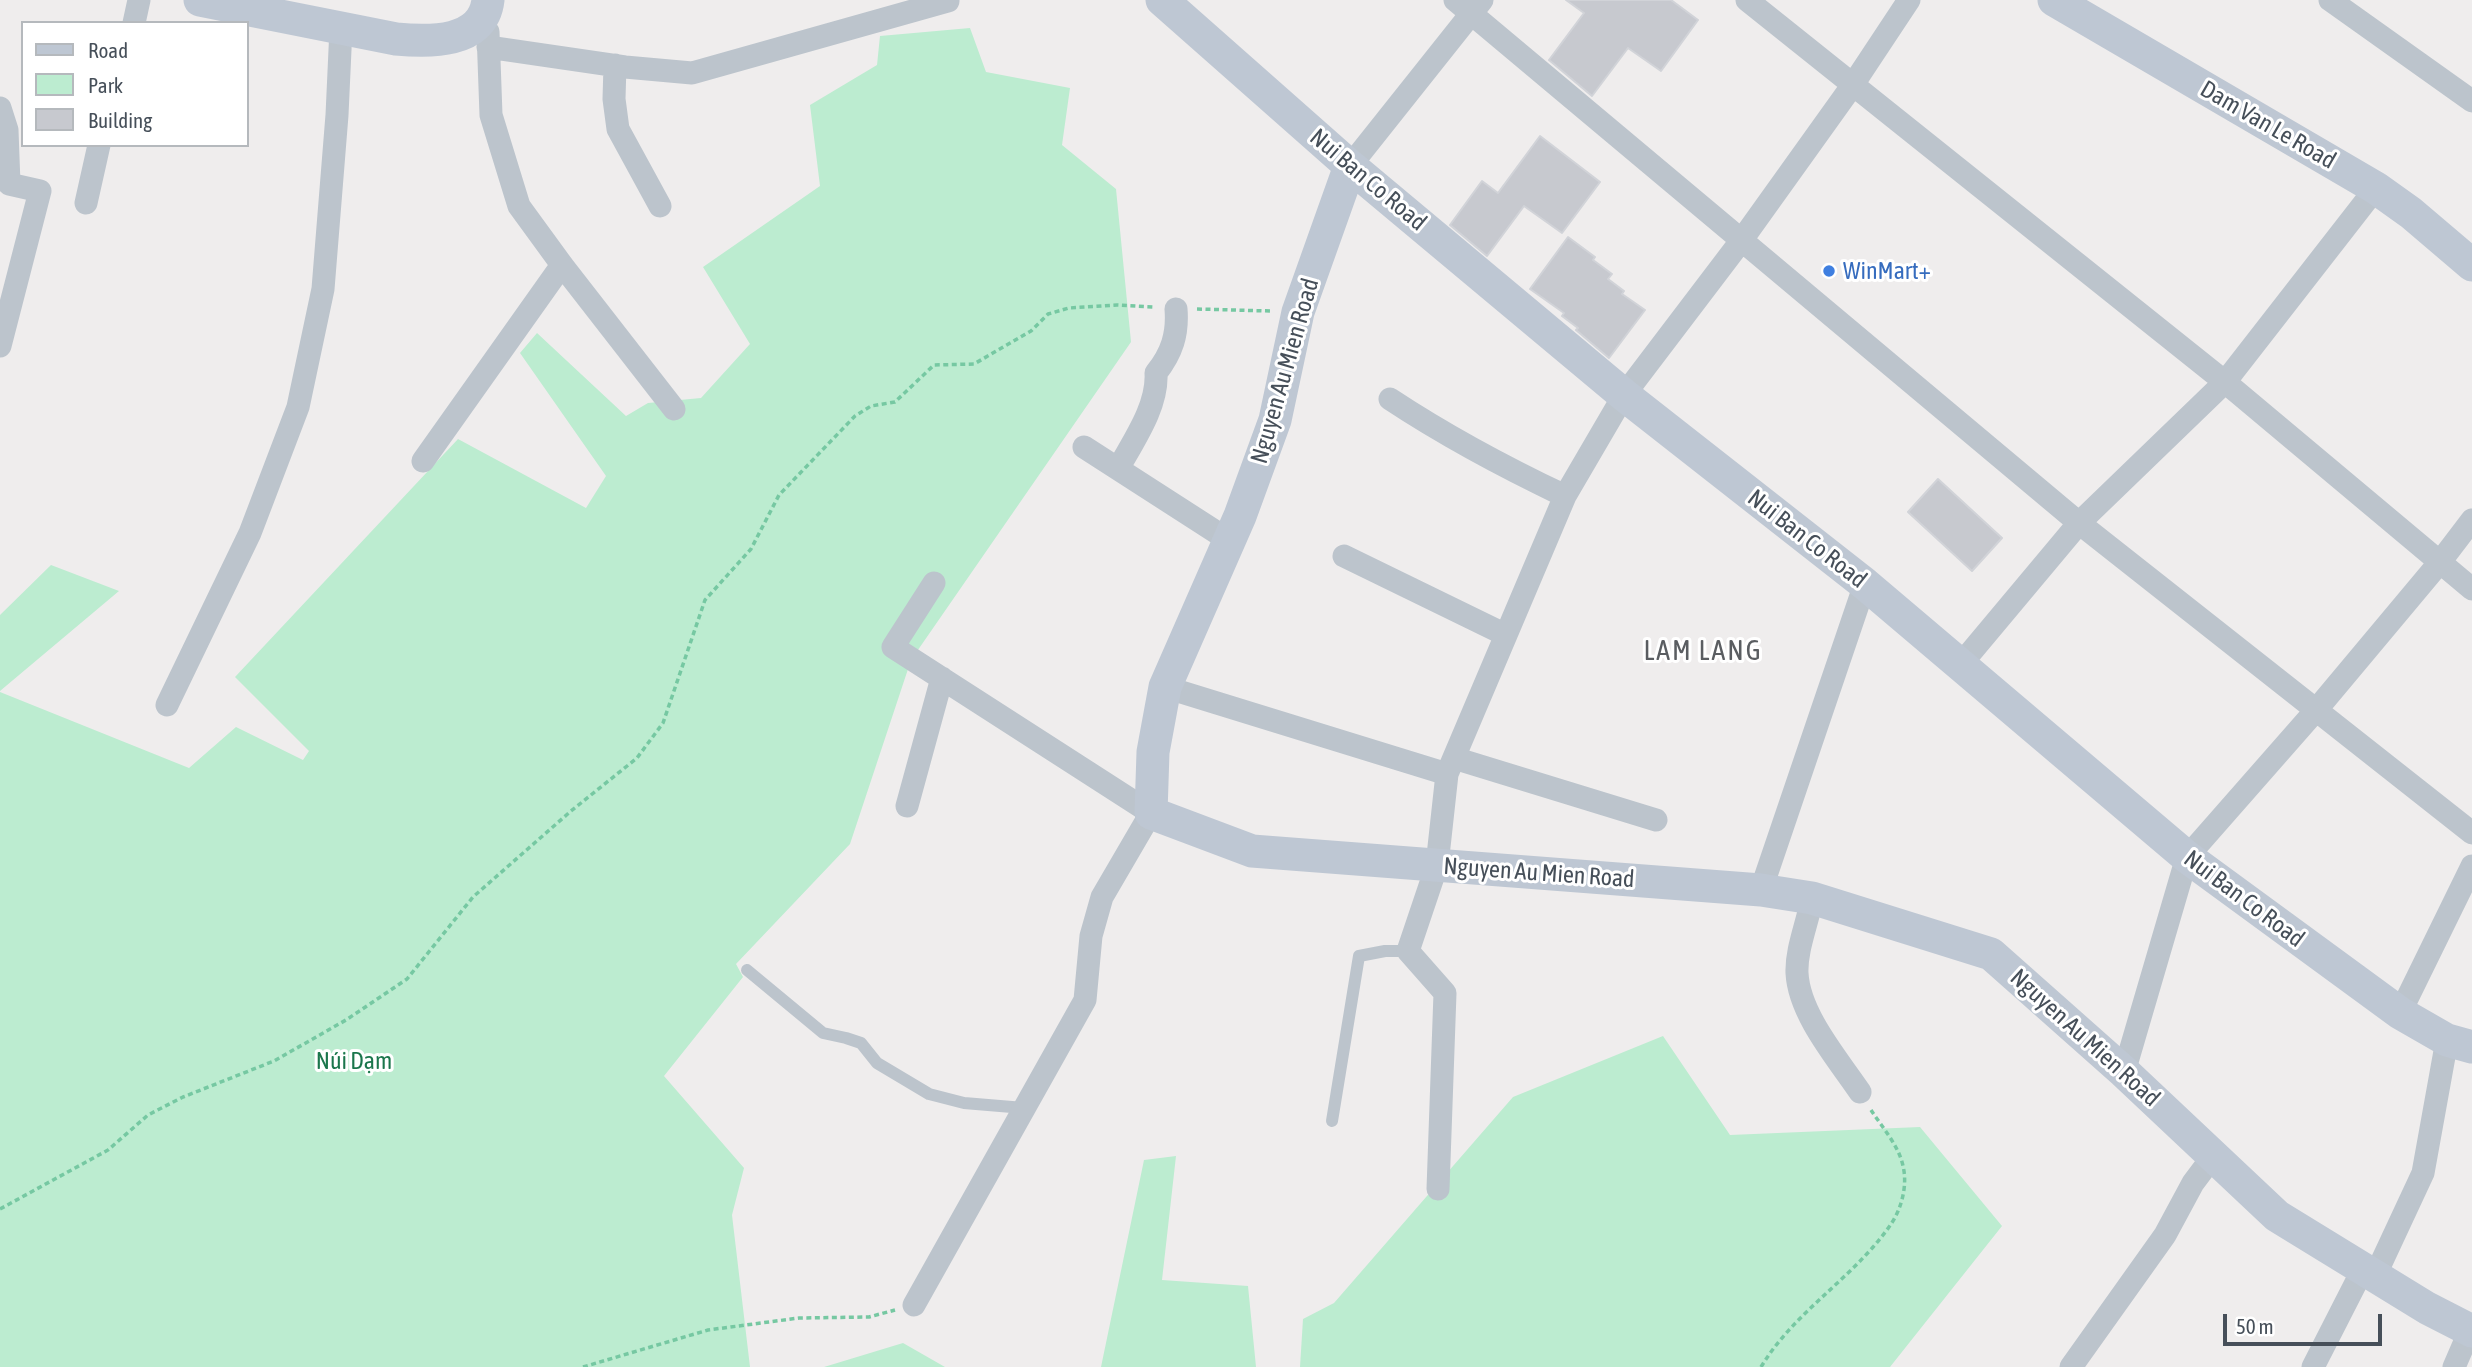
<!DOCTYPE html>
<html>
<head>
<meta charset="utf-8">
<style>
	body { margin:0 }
	#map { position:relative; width:2472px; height:1367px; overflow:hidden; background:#efeded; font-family:"Asap Condensed",sans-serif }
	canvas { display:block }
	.legend { position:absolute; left:21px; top:21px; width:228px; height:126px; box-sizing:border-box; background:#fff; border:2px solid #b5b9bd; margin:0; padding:9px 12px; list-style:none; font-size:21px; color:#464f59 }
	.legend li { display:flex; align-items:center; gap:14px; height:35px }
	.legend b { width:35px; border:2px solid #b5b9bd }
	.scale { position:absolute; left:2223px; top:1314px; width:159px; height:32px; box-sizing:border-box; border:4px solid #464f59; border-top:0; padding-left:9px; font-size:21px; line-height:24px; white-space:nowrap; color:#464f59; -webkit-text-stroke:5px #fff; paint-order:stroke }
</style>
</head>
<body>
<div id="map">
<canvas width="2472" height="1367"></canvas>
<ul class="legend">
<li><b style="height:9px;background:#bec7d3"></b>Road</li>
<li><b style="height:19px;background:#bcecd0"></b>Park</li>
<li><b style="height:19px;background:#c7c9cf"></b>Building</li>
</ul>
<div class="scale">50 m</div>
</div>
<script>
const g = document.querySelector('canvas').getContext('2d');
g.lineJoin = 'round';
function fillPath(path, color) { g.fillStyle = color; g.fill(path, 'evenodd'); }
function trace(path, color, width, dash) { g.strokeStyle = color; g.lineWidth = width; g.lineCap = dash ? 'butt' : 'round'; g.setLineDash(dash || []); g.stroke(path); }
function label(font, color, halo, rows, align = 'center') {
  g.font = font + ' "Asap Condensed",sans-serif'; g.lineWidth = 6; g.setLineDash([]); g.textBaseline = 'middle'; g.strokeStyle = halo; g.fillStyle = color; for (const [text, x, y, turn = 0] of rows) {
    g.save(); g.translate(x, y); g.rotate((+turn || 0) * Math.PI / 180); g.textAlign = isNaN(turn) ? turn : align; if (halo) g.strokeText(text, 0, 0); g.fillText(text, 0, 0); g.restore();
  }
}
const green = new Path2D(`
	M970 28 986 72 1070 88 1062 145 1116 189 1131 342 911 660 850 844 736 964 743 977 664 1076 744 1168 732 1215 750 1367H0V692L189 768 236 727 303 760 309 751 235 677 458 439 586 508 606 476 520 353 537 333 626 416 648 403 701 398 750 344 703 267 820 186 810 105 877 65 880 36Z
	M51 565 119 591 0 691V615Z
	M1663 1036 1730 1135 1920 1127 2002 1226 1890 1367H1300L1303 1319 1334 1303 1513 1097Z
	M1176 1156 1162 1280 1248 1286 1256 1367H1101L1144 1160Z
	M903 1343 945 1367H824Z`);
const building = new Path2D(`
	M1566 0H1671L1698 20 1661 71 1628 48 1592 96 1549 60 1584 13Z
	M1540 136 1600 182 1562 233 1524 206 1487 256 1450 225 1482 181 1498 193Z
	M1568 237 1595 257 1593 260 1612 274 1608 279 1624 291 1622 294 1645 310 1609 358 1576 330 1578 328 1562 316 1564 313 1530 289Z
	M1938 479 2002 538 1972 571 1908 512Z`);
const path = new Path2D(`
	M1197 309 1270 311
	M0 1209 108 1150 148 1115 183 1097 274 1061 346 1020 407 979 473 897 571 811 637 758 663 723 705 600 751 549 779 495 855 416 871 406 895 402 934 365 974 364 1031 331 1048 314 1069 308 1117 305 1154 307
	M583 1367 708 1330 799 1318 869 1317 895 1310
	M1761 1367C1794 1312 1852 1279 1889 1227 1901 1211 1908 1186 1903 1166 1899 1146 1882 1127 1871 1110`);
const lane = new Path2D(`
	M747 970 823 1033 846 1038 861 1043 877 1063 929 1094 964 1103 1024 1108
	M1332 1121 1359 956 1385 951H1408`);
const street = new Path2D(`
	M1455 0 2079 523 2472 833
	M1747 0 2225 382 2472 589
	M2330 0 2472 101
	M134 23 139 0
	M488 32 491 115 519 206 562 265 674 409
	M488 47 625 67 692 73 948 1
	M615 65 614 99 618 129 660 206
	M0 108 7 130 9 184 40 191 0 346
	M1350 166 1482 0
	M86 203 99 145
	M1390 399C1446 436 1504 467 1565 496
	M1084 447 1230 541
	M423 461 562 265
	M1118 469C1134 440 1158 406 1156 373 1172 353 1178 334 1176 309
	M1344 556 1506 635
	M1961 664 2079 523 2225 382 2376 188
	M1165 687 1447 774
	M167 705 250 533 298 407 323 289 337 115 341 28
	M1454 758 1656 820
	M907 806 942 678
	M1761 890 1865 584
	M1812 898C1808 922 1796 949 1797 973 1799 1014 1837 1058 1860 1092
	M2400 1013 2472 866
	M2124 1072 2187 857 2317 709 2440 562 2472 520
	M1438 1189 1445 993 1408 951 1437 865 1447 774 1565 496 1624 395 1741 241 1852 86 1909 0
	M2375 1276 2423 1173 2447 1040
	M914 1305 1085 1000 1091 936 1102 897 1151 813 893 647 934 583
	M2071 1367 2165 1235 2193 1183 2214 1155
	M2313 1367 2363 1269
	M2454 1367 2470 1330`);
const secondary = new Path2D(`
	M200 0 396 39C429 42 483 44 488 0
	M1162 0 1350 166 1624 395 1865 584 2187 857 2400 1013 2447 1040 2472 1047
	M2054 0 2376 188 2411 213 2472 265
	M1350 166 1298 312 1275 420 1240 516 1165 687 1153 752 1151 813 1252 851 1761 890 1812 898 1991 954 2124 1072 2277 1216 2427 1308 2472 1331`);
const markers = [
	[1829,271,7,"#3f7fe0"]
];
const streetNames = [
	["Dam Van Le Road",2268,125,30],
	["Nui Ban Co Road",1368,180,40],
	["Nguyen Au Mien Road",1285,371,-74],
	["Nui Ban Co Road",1807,539,38],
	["Nguyen Au Mien Road",1539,873,4],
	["Nui Ban Co Road",2244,899,37],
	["Nguyen Au Mien Road",2085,1038,42]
];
const shopNames = [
	["WinMart+",1843,271]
];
const parkNames = [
	["Núi Dạm",354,1061]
];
const quarterNames = [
	["LAM LANG",1703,651]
];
fillPath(green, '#bcecd0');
fillPath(building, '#c7c9cf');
trace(building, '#d1d3d8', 2);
trace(path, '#76c8a2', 3.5, [5, 3.5]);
trace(lane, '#bcc4cc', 12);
trace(street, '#bcc4cc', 23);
trace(secondary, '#bec7d3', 33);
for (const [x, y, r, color] of markers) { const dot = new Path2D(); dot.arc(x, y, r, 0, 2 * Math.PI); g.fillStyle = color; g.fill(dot); trace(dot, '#fff', 2.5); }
label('24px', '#464f59', '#fff', streetNames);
label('24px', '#366cbe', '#fff', shopNames, 'left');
label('24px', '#1b764c', '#fff', parkNames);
g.letterSpacing = '2px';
label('28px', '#5a5d61', '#fff', quarterNames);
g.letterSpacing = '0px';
</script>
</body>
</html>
